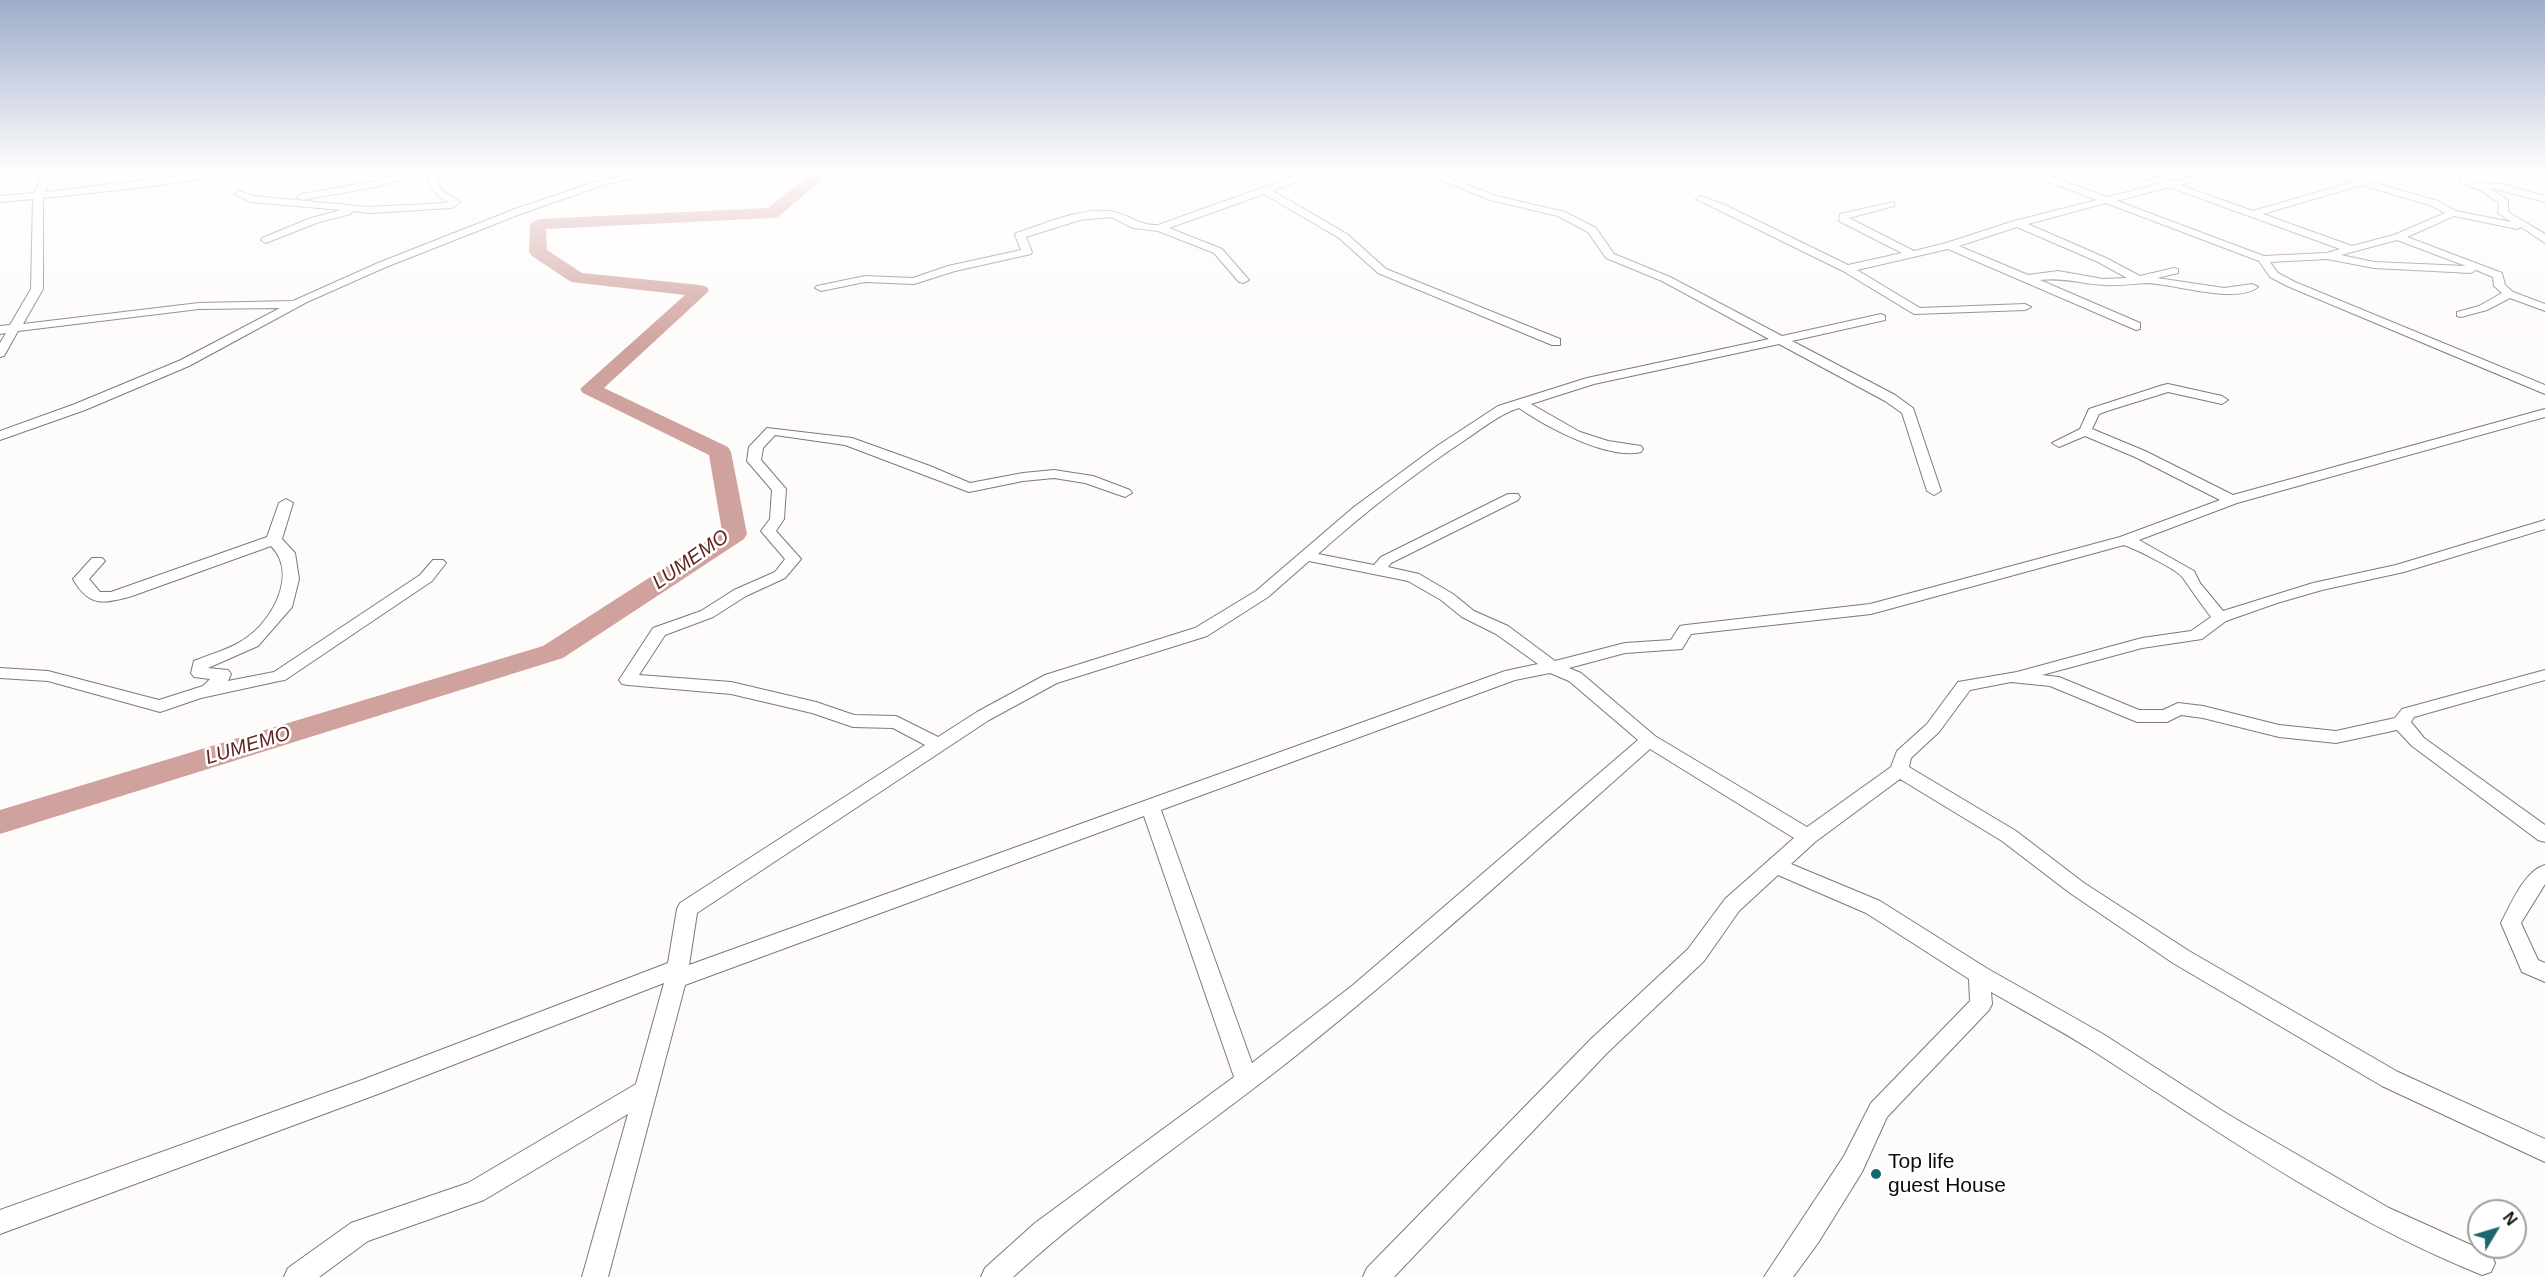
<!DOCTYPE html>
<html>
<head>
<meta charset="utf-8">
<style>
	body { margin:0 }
	#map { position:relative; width:2545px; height:1277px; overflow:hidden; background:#fefbfb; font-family:Helvetica,sans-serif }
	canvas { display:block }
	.north { position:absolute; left:2467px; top:1199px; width:60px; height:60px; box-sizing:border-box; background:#fff; border:2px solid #9f9d9d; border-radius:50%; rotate:52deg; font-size:16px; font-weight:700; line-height:24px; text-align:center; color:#0f0b0a }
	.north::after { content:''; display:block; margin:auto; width:21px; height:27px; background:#19666e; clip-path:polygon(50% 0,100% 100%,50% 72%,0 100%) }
</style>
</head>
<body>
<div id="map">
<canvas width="2545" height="1277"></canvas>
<div class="north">N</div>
</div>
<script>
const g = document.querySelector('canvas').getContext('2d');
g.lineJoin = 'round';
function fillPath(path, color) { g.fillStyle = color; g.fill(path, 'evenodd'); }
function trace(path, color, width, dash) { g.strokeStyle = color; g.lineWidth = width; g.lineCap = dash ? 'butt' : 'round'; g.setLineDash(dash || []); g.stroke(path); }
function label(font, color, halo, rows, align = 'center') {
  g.font = font + ' Helvetica,sans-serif'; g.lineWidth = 5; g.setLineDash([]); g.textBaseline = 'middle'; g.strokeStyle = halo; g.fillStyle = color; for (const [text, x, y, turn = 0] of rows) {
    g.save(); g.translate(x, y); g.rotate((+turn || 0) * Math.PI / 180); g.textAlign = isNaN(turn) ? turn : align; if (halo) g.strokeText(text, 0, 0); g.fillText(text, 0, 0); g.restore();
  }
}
const river = new Path2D(`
	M816 170H833L778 217 772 218 546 229 547 250 582 273 700 285 707 287 709 291 604 388 728 447 731 452 747 534 744 539 563 658 0 834V810L543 646 722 531 709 455 583 393 580 389 685 295 571 282 532 256 529 252 530 224 538 219 768 208Z`);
const minor = new Path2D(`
	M45 170H55L45 192 227 170H252L247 173 138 188 43 198V289L23 324 199 303 293 301 378 263 515 209 595 182 649 170H666L601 186 523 213 386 267 307 302 189 366 85 410 0 440V431L75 404 181 360 280 308 199 309 18 331 4 356 0 357V343L6 333 0 334V326L10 325 31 289 33 199 0 202V196L34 193Z
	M419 170H435L375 187 302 200 297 197 302 194 375 181Z
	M438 170H448L437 182 443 191 460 202 452 208 369 213 352 211 351 214 319 222 266 243 261 240 262 238 311 218 341 210 251 202 234 194 239 191 253 196 369 207 446 203 448 202 437 195 427 182Z
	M1312 170H1326L1273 191 1347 234 1386 269 1560 339V345H1552L1378 273 1339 238 1264 194 1169 228 1222 249 1249 280 1243 283 1239 282 1214 253 1158 231 1133 228 1111 217 1080 220 1026 237 1032 252 1031 254 955 271 914 284 865 282 821 291 815 288 817 286 865 276 913 278 948 266 1021 250 1015 235 1016 233C1045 224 1078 208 1109 211 1127 213 1139 226 1158 225Z
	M1417 170H1430L1496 196 1565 212 1596 228 1614 254 1670 277 1782 336 1881 314 1885 316V320L1792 341 1895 395 1913 408 1941 491 1934 495 1927 491 1902 413 1885 401 1779 344 1594 384 1531 404 1580 432 1608 441 1641 446 1643 449 1641 452C1608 460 1546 427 1519 408 1500 414 1484 427 1468 438 1415 473 1365 512 1318 554L1374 565 1381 557 1508 494H1518L1520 497 1518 500 1391 563 1388 567 1419 574 1453 594 1474 611 1508 626 1555 661 1625 643 1671 640 1680 626 1686 625 1870 604 2120 537 2220 500 2135 457 2085 436 2059 447 2052 443 2080 429 2089 409 2163 385 2168 384 2222 396 2228 400 2222 404 2168 392 2107 411 2099 414 2092 429 2145 451 2233 495 2545 409V417L2237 503 2139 540 2194 571 2200 583 2223 611 2313 583 2396 565 2545 520V529L2404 572 2322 590 2277 603 2226 621 2202 639 2142 648 2042 675 2059 677 2139 710H2163L2178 703 2203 706 2279 725 2336 731 2395 718 2402 709 2545 670V680L2414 717 2411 722 2424 738 2545 825V842L2538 840 2412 746 2397 730 2336 743 2279 737 2203 718 2181 715 2167 722H2137L2050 686 2011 682 1970 690 1939 732 1911 758 1909 767 2016 831 2084 883 2189 951 2398 1072 2545 1139V1162L2382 1086 2173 963 2070 893 2002 841 1900 779 1815 842 1791 864 1880 901 1988 969 2103 1034 2229 1115 2389 1208 2491 1254 2495 1263 2491 1272 2482 1275C2342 1219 2216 1130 2090 1049 2058 1029 2024 1011 1991 992L1992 1004 1989 1010 1887 1117 1862 1172 1818 1243 1793 1277H1764L1844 1156 1871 1103 1970 1001 1969 979 1866 913 1778 875 1739 911 1704 961 1607 1053 1394 1277H1363L1367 1268 1591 1039 1688 949 1725 899 1794 838 1650 749C1534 852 1419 957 1298 1054 1204 1129 1102 1196 1013 1277H981L985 1268 1035 1223 1234 1077 1144 816 685 985 608 1277H582L628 1114 484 1200 368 1241 319 1277H284L288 1268 351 1223 468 1183 636 1084 664 983 378 1094 0 1234V1210L362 1080 668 963 677 909 680 903 925 745 893 728 853 727 812 713 731 694 628 685 622 684 619 680 653 628 701 611 734 590 775 572 785 559 761 531 770 519 772 490 747 461 749 447 767 428 852 438 930 466 970 483 1023 473 1054 470 1093 476 1130 490 1132 493 1125 497 1085 483 1054 478 1023 481 969 492 845 445 775 435 763 448 761 460 786 489 784 519 776 531 801 559 785 578 746 596 713 617 665 635 639 675 731 682 816 702 854 715 896 716 938 737 977 712 1045 675 1195 628 1256 591 1354 507 1437 446 1498 406 1587 378 1769 339 1662 281 1606 258 1588 232 1558 216 1490 200ZM2124 545C2135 549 2177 569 2183 578 2192 591 2201 604 2211 617L2191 631 2142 638 2017 672 1958 682 1927 724 1897 751 1891 767 1807 827 1655 736 1581 673 1569 668 1625 653 1682 649 1691 634 1871 614ZM1309 561 1408 581 1441 600 1462 617 1496 634 1538 664 1505 671 689 965 697 913 989 720 1057 683 1207 636 1268 597ZM1550 673 1569 681 1638 740 1353 985 1252 1063 1161 810 1515 680Z
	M1990 170H2034L2107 197 2160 184 2130 173 2129 170C2144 170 2155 180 2170 181 2183 182 2210 170 2230 170L2180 185 2253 211 2352 182 2325 170H2338L2364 180 2438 201 2456 211 2511 222 2498 213 2499 203 2482 191 2459 182 2460 170H2470L2467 179 2477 183 2502 184 2545 196V202L2490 188 2508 200V212L2545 234V243L2521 227 2517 229 2454 216 2407 237 2502 273 2505 285 2513 292 2545 304V311L2510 298 2487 310 2461 317 2457 316V312L2479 306 2502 293 2494 286 2493 277 2476 270 2471 273 2374 268 2327 259 2270 262 2278 273 2295 282 2545 385V394L2287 286 2270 277 2259 261 2106 203 2028 224 2106 258 2140 276 2174 268 2178 269V273L2157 278 2224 288 2252 284 2258 287C2236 305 2172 283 2145 283 2132 284 2118 286 2104 285 2081 284 2064 277 2040 280L2140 323V329L2136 330 1948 249 1857 270 1920 308 2025 304 2031 307 2025 310 1914 314 1843 271 1696 199 1701 196 1727 206 1848 265 1902 253 1839 221 1840 214 1894 202V206L1849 218 1914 251 1946 243 2014 221 2097 200 2025 173H1995ZM2361 185 2430 205 2445 213 2394 235 2352 246 2263 214ZM2169 187 2340 249 2327 253 2264 256 2117 201ZM2017 227 2098 262 2127 278 2103 279 2058 271 2028 275 1959 246ZM2397 240 2466 266 2374 262 2341 255Z
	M286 499 293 503 282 539 295 553 299 579 292 607 258 646 208 668 228 670 231 674 228 681 274 672 420 575 433 560H443L446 563 432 581 285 680 279 681 201 698 160 712 48 681 0 678V668L48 671 159 700 203 686 210 679 194 677 191 673 194 661C210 654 232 649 246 638 273 620 298 573 271 546L132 596C103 604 89 607 73 579L92 558H102L105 561 89 579 100 592H111L267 537 279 503Z
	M2545 865V884L2521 923 2538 960 2545 963V982L2522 972 2501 923C2511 904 2524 871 2545 865Z`);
const markers = [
	[1876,1174,6,"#19666e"]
];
const waterNames = [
	["LUMEMO",691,560,-35],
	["LUMEMO",248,746,-17]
];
const nearPoinames = [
	["Top life",1888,1162],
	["guest House",1888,1186]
];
fillPath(river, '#d0a29e');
trace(minor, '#827776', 2);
fillPath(minor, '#fff');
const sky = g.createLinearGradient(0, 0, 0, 349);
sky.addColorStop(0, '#9eadca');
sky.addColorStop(0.49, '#fffdfd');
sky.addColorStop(1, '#fffdfd00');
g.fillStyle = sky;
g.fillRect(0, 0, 2545, 349);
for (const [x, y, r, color] of markers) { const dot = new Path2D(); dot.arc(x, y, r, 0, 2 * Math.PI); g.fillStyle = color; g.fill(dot); trace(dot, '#fff', 2); }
label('italic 20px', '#602624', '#fff', waterNames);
label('21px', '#0f0b0a', '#fff', nearPoinames, 'left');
</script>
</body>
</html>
